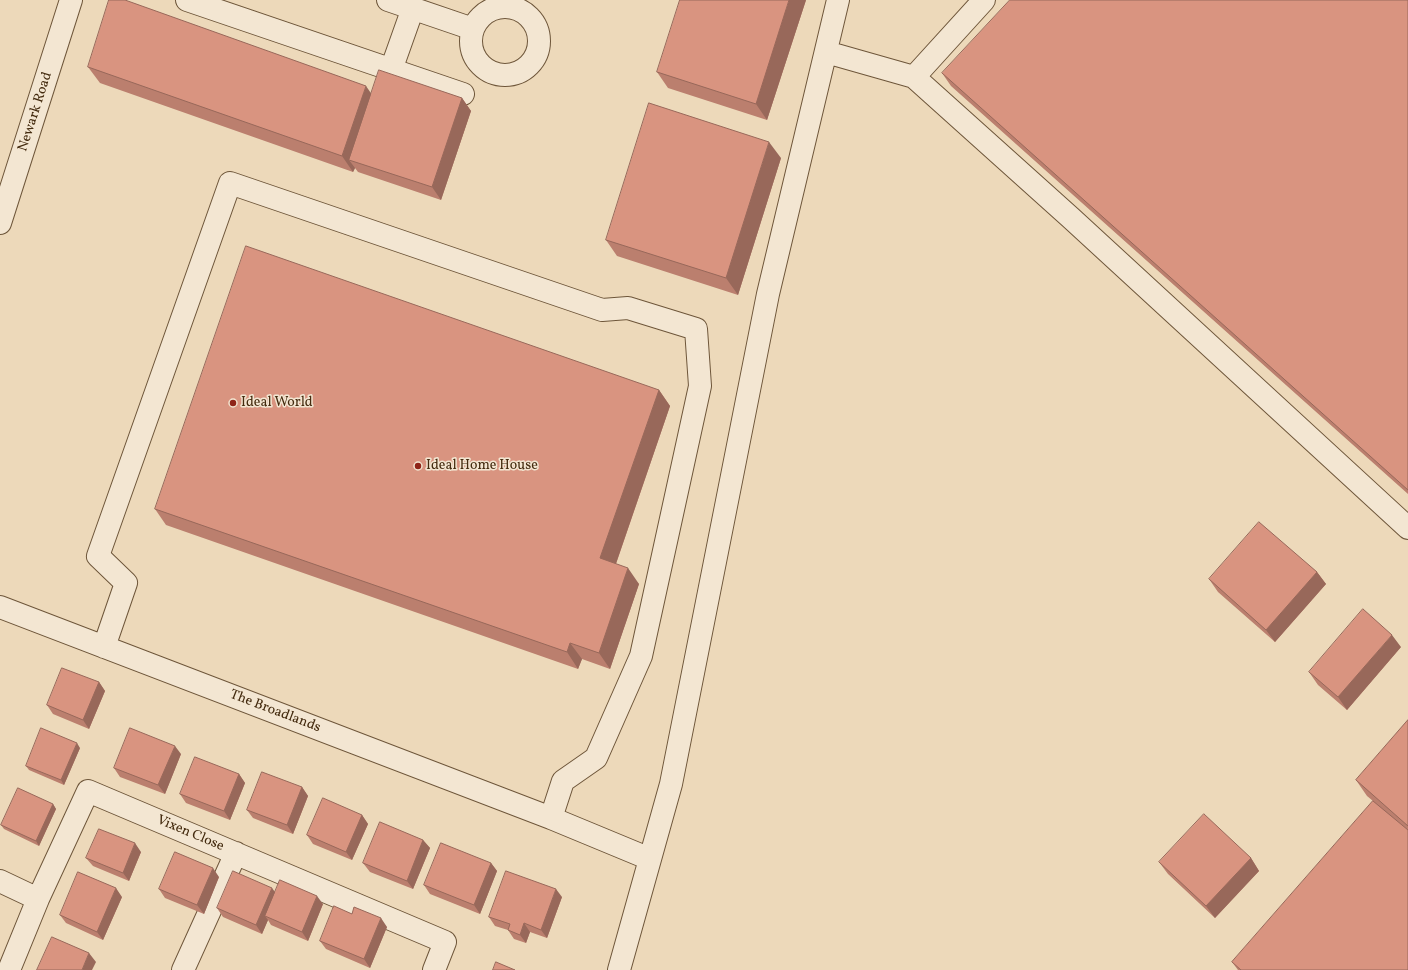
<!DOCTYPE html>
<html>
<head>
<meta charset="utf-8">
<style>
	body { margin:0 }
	canvas { display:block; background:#edd9ba }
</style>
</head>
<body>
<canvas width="1408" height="970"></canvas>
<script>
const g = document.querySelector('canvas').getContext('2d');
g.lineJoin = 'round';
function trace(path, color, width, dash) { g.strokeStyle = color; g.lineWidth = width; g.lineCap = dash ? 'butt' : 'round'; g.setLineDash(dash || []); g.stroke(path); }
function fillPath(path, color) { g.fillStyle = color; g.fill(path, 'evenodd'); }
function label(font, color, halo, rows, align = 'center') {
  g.font = font + ' Vollkorn,serif'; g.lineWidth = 3; g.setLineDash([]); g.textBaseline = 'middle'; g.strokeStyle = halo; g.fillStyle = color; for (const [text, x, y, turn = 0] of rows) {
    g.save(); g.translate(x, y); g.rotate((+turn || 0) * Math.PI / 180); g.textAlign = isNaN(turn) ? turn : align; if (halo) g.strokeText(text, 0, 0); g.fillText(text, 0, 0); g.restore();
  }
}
const minor = new Path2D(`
	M187 0 463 94
	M388 0 473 29
	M984 0 914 77 1071 218 1408 528
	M471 41a34 34 0 1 1 68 0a34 34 0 1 1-68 0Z
	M826 52 914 77
	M391 70 413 8
	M0 223 71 0
	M0 607 551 818 650 859
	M104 647 126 583 98 556 230 183 602 310 628 308 696 329 700 386 641 656 596 758 563 781 551 818
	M0 881 38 899
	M9 970 38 899 88 791 445 942 434 970
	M183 970 236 853
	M619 970 671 784 768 294 838 0`);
const wall = new Path2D(`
	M806 0 767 120 668 88 657 72Z
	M1408 0V494L951 86 942 73Z
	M88 67 371 94 462 98 471 111 441 200 358 172 355 168 353 172 100 83Z
	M781 158 738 295 617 256 606 240Z
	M659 390 670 406 616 564 639 584 610 669 582 659 578 669 166 525 155 509Z
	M1317 572 1326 584 1275 642 1218 592 1209 579Z
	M1401 647 1347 710 1318 685 1309 672Z
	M99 682 105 691 89 729 53 714 47 705Z
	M1408 720V970H1238L1232 962 1373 801 1367 796 1356 780Z
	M80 748 64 785 29 770 26 766Z
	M181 754 165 794 120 777 114 768Z
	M239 774 245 783 230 820 186 803 180 794Z
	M302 787 308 796 293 834 253 818 247 810Z
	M53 804 56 809 39 846 4 829 1 825Z
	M362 815 368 824 352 860 313 844 307 835Z
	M423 840 430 848 413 889 370 872 363 863Z
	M141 852 129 881 93 866 86 858Z
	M1251 858 1259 871 1215 918 1168 874 1159 862Z
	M491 863 497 871 480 914 430 894 424 885Z
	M219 877 204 914 165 898 159 889Z
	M275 892 323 904 308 941 271 925 268 920 262 934 223 917 217 908Z
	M122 897 103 940 66 923 60 915Z
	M562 897 547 938 530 932 526 943 514 939 508 930 495 926 489 917Z
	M352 914 387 927 370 968 326 949 320 941Z`);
const shadedWall = new Path2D(`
	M789 0H806L767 120 756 104Z
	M366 86 377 102 349 160 355 168 353 172 342 156Z
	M462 98 471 111 441 200 432 187Z
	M769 142 781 158 738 295 726 278Z
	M659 390 670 406 612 575 600 558Z
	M628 568 639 584 610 669 599 653Z
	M1317 572 1326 584 1275 642 1266 630Z
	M1392 635 1401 647 1347 710 1338 697Z
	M570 643 582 659 578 669 567 652Z
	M99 682 105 691 89 729 83 720Z
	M77 743 80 748 64 785 61 780Z
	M175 746 181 754 165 794 158 785Z
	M239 774 245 783 230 820 224 811Z
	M302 787 308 796 293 834 287 825Z
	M53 804 56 809 39 846 36 841Z
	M362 815 368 824 352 860 346 852Z
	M423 840 430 848 413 889 407 881Z
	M135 843 141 852 129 881 123 873Z
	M1251 858 1259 871 1215 918 1206 906Z
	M491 863 497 871 480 914 474 905Z
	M213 868 219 877 204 914 197 905Z
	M116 888 122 897 103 940 97 932Z
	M272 888 278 896 265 916 268 920 262 934 256 925Z
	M556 889 562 897 547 938 541 930Z
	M317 896 323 904 308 941 302 932Z
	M381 918 387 927 370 968 364 959Z
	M524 923 530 932 526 943 520 935Z
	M89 953 96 962 92 970H82Z`);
const building = new Path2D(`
	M109 0H125L366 86 342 156 88 67Z
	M680 0H789L756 104 657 72Z
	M1010 0H1408V490L942 73Z
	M379 70 462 98 432 187 349 160Z
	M649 103 769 142 726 278 606 240Z
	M246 246 659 390 600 558 628 568 599 653 570 643 567 652 155 509Z
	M1259 522 1317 572 1266 630 1209 579Z
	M1363 609 1392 635 1338 697 1309 672Z
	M62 668 99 682 83 720 47 705Z
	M1408 720V826L1356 780Z
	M41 728 77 743 61 780 26 766Z
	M130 728 175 746 158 785 114 768Z
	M195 757 239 774 224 811 180 794Z
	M262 772 302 787 287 825 247 810Z
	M18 788 53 804 36 841 1 825Z
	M323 798 362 815 346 852 307 835Z
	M1373 801 1408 830V970H1241L1232 962Z
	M1204 814 1251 858 1206 906 1159 862Z
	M380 822 423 840 407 881 363 863Z
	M99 829 135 843 123 873 86 858Z
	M441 843 491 863 474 905 424 885Z
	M175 852 213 868 197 905 159 889Z
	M233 871 272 888 256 925 217 908Z
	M506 871 556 889 541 930 524 923 520 935 508 930 510 924 489 917Z
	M78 872 116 888 97 932 60 915Z
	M280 880 317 896 302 932 265 916Z
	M334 906 352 914 354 907 381 918 364 959 320 941Z
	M52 937 89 953 82 970H37Z
	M496 962 515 970H493Z`);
const markers = [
	[233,403,4,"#8f2418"],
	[418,466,4,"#8f2418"]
];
const streetNames = [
	["Newark Road",36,112,-72],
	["The Broadlands",275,712,21],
	["Vixen Close",190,834,23]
];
const poiNames = [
	["Ideal World",241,403],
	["Ideal Home House",426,466]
];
trace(minor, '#6e563a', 24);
trace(minor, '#f3e6d2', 22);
fillPath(wall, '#bb7f6e');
fillPath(shadedWall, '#98685a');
fillPath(building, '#d99480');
trace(building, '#98685a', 1);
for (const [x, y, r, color] of markers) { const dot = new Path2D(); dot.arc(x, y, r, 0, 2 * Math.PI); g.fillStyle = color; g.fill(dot); trace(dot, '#f3e6d2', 1.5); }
label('14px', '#442b0f', '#f3e6d2', streetNames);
label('14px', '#442b0f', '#f3e6d2', poiNames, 'left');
</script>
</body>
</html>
